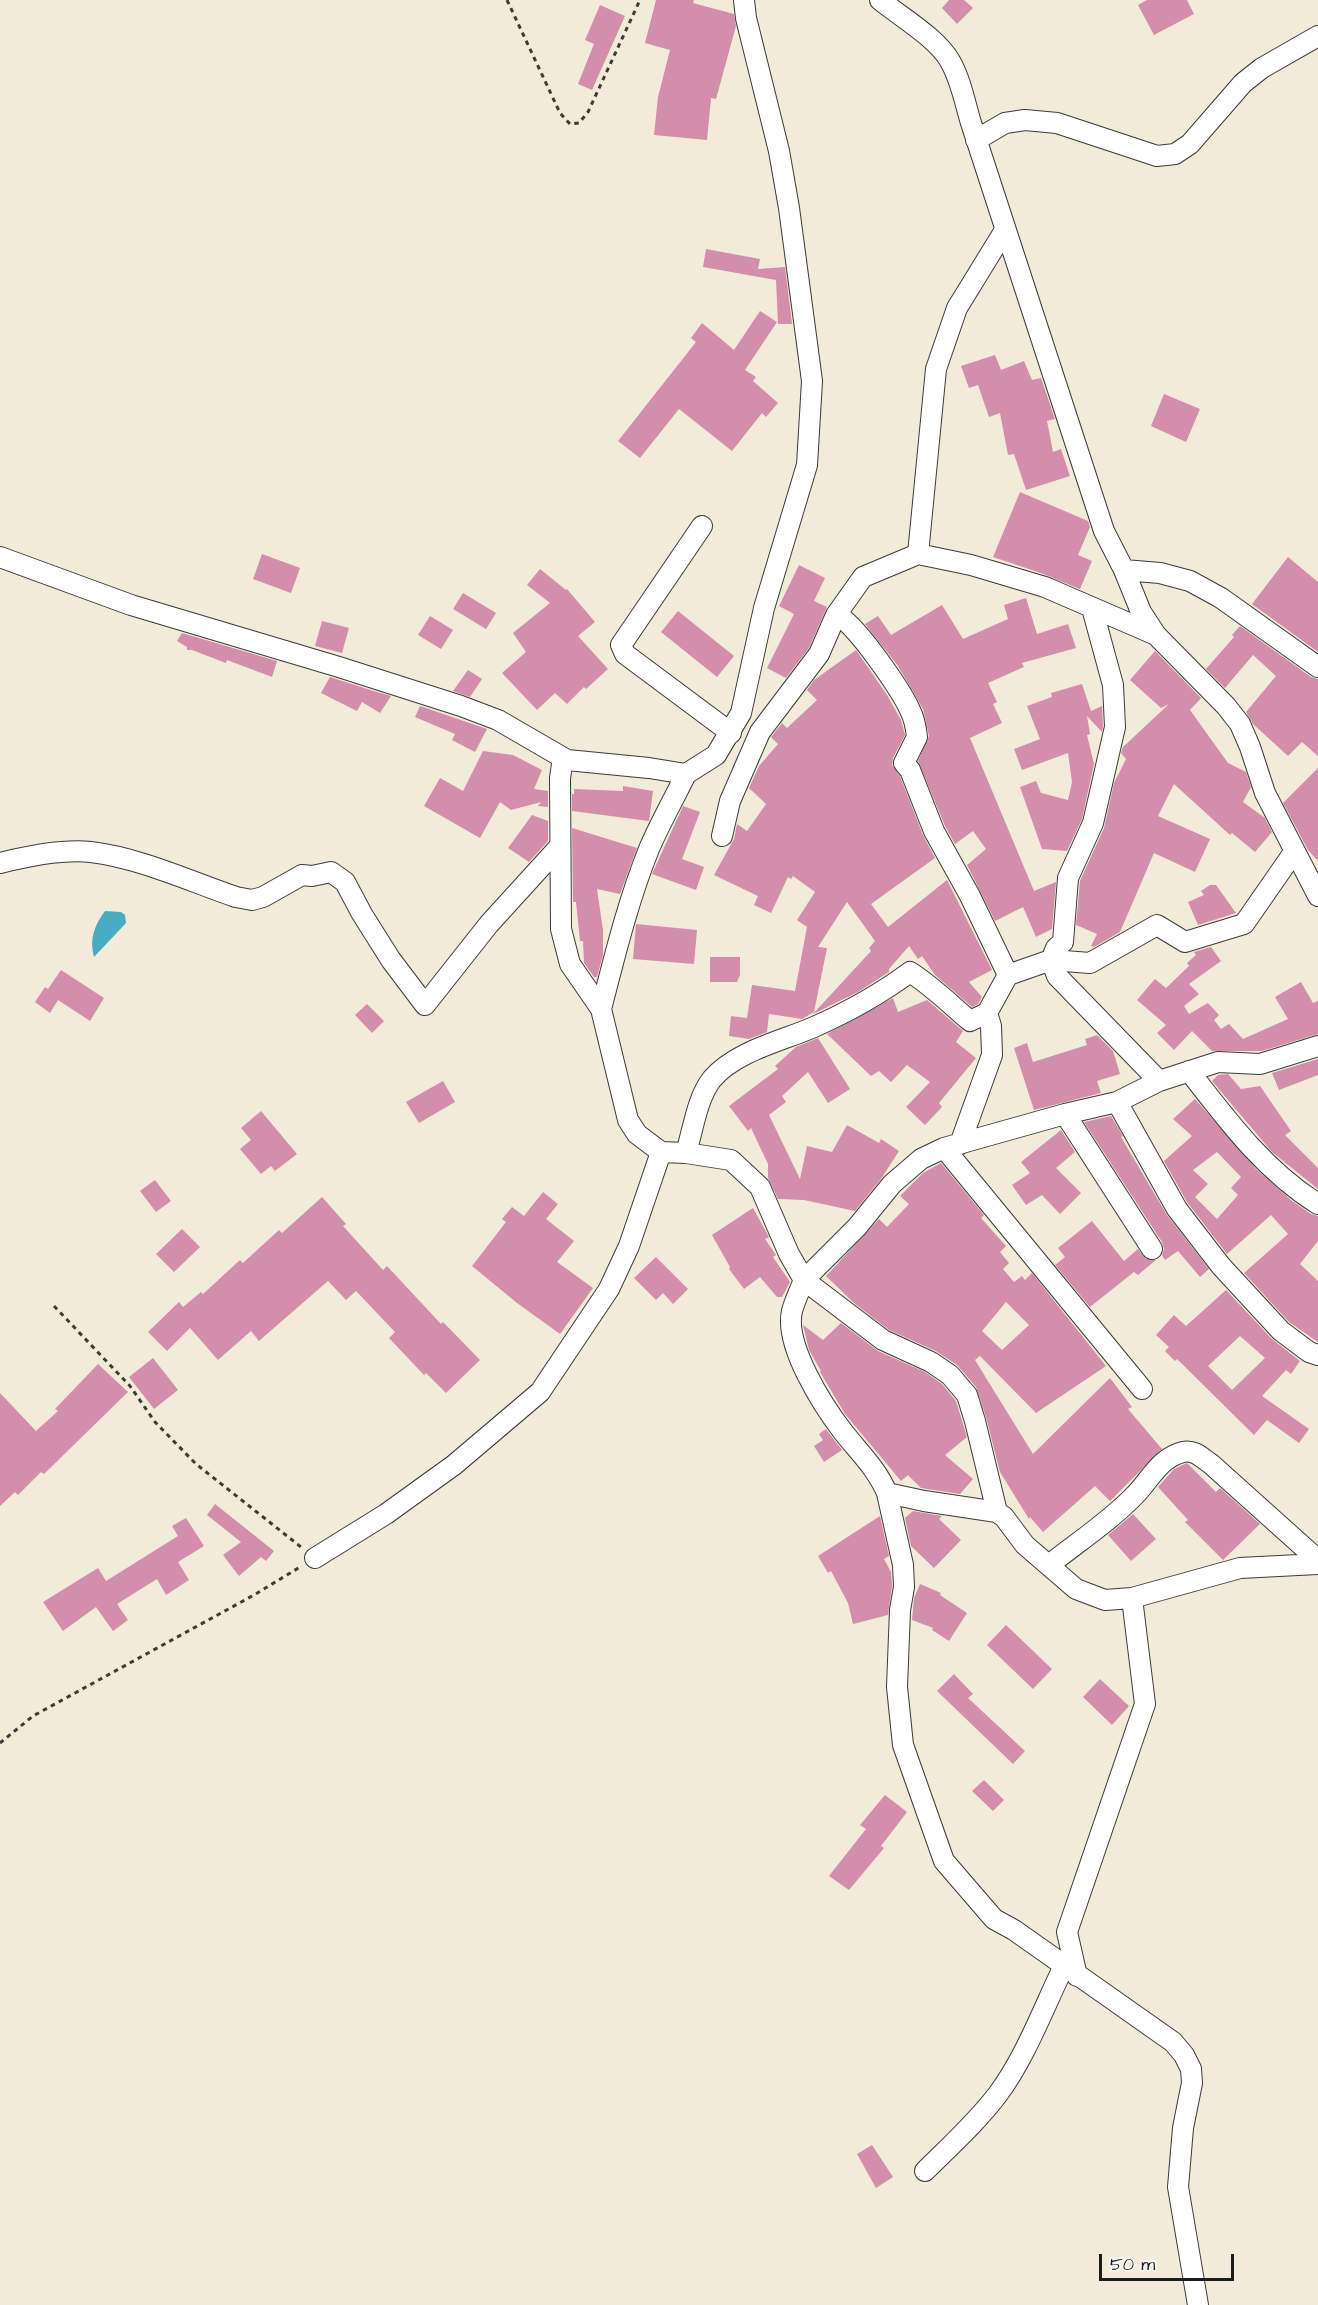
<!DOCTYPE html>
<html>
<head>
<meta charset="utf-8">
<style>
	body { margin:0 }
	#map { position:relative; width:1318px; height:2305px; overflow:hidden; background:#f2ebd9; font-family:"Architects Daughter",sans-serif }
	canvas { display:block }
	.scale { position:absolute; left:1099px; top:2254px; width:135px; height:27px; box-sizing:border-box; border:3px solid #1c1c1c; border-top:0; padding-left:8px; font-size:18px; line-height:21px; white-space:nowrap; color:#1c1c1c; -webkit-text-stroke:4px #f6f6f2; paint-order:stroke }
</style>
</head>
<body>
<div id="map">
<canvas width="1318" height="2305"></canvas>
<div class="scale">50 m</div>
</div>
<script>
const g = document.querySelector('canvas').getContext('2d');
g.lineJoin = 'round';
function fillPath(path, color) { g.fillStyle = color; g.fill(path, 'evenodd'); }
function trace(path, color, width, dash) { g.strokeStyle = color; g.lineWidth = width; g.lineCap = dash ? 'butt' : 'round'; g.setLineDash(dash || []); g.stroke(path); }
const water = new Path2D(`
	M105 911 121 912 125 915 126 923 94 957C89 939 94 926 105 911Z`);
const building = new Path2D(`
	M656 0H694L693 3 734 14 736 26 716 99 711 98 707 140 654 135 658 97 670 50 645 43Z
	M949 0H964L973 8 957 24 942 8Z
	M1147 0H1187L1194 14 1154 35 1138 5Z
	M600 5 625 16 592 90 578 84 594 44 585 40Z
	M706 249 760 259 758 269 785 267 792 324H778L776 280 703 267Z
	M760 311 777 322 745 370 756 377 753 381 778 403 766 417 762 413 732 451 679 409 640 458 618 441 696 342 691 338 702 323 734 350Z
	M995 355 1001 370 1024 361 1032 380 1041 378 1055 419 1047 421 1053 452 1061 449 1070 476 1026 490 1014 454 1008 455 1000 413 989 417 978 385 969 388 961 366Z
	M1164 394 1200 409 1186 442 1151 426Z
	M1020 492 1088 521 1090 527 1078 555 1092 561 1080 589 1038 572 993 557Z
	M262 554 300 568 291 593 253 579Z
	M1288 557 1318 582V652L1252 604Z
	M799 565 825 578 814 601 827 607 809 648 786 678 767 668 794 614 779 606Z
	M540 569 566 590 567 589 595 622 578 636 608 669 586 689 584 687 567 704 555 693 537 710 502 673 526 652 513 633 550 603 527 585Z
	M463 593 496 613 486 629 453 609Z
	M1026 598 1037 634 1068 624 1076 648 1022 663 1024 667 988 683 997 702 993 704 1002 723 970 738 1034 891 1056 882 1052 929 1036 937 1023 907 995 921 967 865 986 849 973 831 955 844 945 826 918 761 929 736 923 709 898 666 865 624 878 616 891 635 942 605 963 639 1008 619 1004 605Z
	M678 611 734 656 717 677 661 632Z
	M430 616 453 630 441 649 418 635Z
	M322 621 349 628 342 653 315 646Z
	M1240 626 1311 677 1318 679V756L1302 742 1288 756 1253 724 1246 712 1276 676 1253 655 1225 688 1206 669 1234 637 1232 635Z
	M182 633 277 661 272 677 227 660 226 663 192 650H187V647L177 641Z
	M856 650 887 695 901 720 905 735 893 758 892 765 900 776 923 835 935 858 871 904 888 927 947 880 992 970 969 982 982 997 978 1004 972 1007 935 975 922 956 918 959 909 946 889 969V972L858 992 813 1014 871 951 869 948 875 941 847 902 818 947 827 948 814 1012 802 1019 769 1014 767 1032 749 1039 729 1036 731 1016 747 1018 752 985 795 991 807 927 797 920 815 892 793 876 791 879 788 877 771 913 754 905 758 896 714 875 734 839 737 824 747 831 766 804 749 788 759 766 778 744 771 737 782 723 787 728 817 700 807 690 814 680Z
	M1155 651 1201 698 1190 710 1228 763 1246 772 1251 787 1243 802 1265 818 1272 832 1255 852 1232 833 1230 835 1174 784 1158 816 1210 839 1195 872 1154 853 1120 932 1094 947 1091 946 1097 934 1076 925 1080 881 1104 828 1114 783 1126 759 1121 753 1123 747 1169 704 1161 708 1130 680Z
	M468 670 482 679 470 697 453 691Z
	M330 677 377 692 391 696 380 713 362 702 357 711 321 693Z
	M1082 684 1091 711 1102 706 1103 726 1102 732 1087 716 1090 734 1087 735 1094 764 1082 819 1067 851 1042 849 1020 787 1036 781 1041 793 1068 800 1072 782 1068 753 1022 770 1014 749 1040 739 1027 706 1052 697 1051 693Z
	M420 706 487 729 475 752 452 740 455 734 415 717Z
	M483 751 513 755 542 770 534 789 548 791V807L538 806 541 802 511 810 500 802 480 838 424 806 440 778 463 791Z
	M1318 768V861L1308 850 1283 803Z
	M623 786 653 791 649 821 572 811V794H574V789L623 791Z
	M683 806 700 812 682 859 704 867 696 890 652 874Z
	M532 815 548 821V841L529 862 508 848Z
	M572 828 637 848 620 894 597 889 603 930V955L597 977H594L584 963 583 941H580L576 902H573Z
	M1210 885H1216L1236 913 1198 925 1188 902 1204 895 1201 891Z
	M636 924 697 930 694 964 633 959Z
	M1211 947 1221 961 1189 984 1199 994 1184 1006 1189 1014 1208 1003 1219 1015 1214 1020 1221 1029 1229 1024 1243 1039 1288 1019 1275 997 1301 982 1313 1003 1318 1001V1034L1262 1051H1212L1192 1031 1174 1050 1157 1033 1166 1025 1137 1000 1155 979 1166 988 1189 966 1187 963 1196 955 1194 952Z
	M710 957H740V975L737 982H710Z
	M61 970 104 998 90 1021 58 1000 50 1013 35 1002 45 987 48 989Z
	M893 998 898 1012 927 1000 963 1031 956 1042 976 1058 939 1103 942 1107 925 1125 906 1107 930 1082 907 1065 891 1082 879 1071 871 1076 827 1034Z
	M367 1004 384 1021 372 1033 355 1015Z
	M1097 1035 1113 1051 1120 1074 1097 1081 1101 1093 1034 1110 1014 1048 1027 1043 1033 1062 1087 1045 1085 1039Z
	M818 1038 850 1089 828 1103 808 1072 782 1096 786 1102 769 1115 800 1179 807 1146 832 1152 847 1125 879 1143 881 1139 899 1151 881 1179 855 1211 804 1200 778 1199 768 1178V1164L751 1128 748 1131 729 1106 778 1069 775 1066 796 1047Z
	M1318 1059V1075L1279 1090 1272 1073Z
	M1228 1074 1241 1089 1260 1086 1291 1131 1285 1135 1318 1168V1189L1272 1152 1212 1081 1218 1075Z
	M443 1081 455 1102 419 1123 406 1102Z
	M1195 1099 1256 1169 1291 1200 1311 1214 1318 1216V1241L1300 1264 1318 1281V1342L1289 1322 1244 1273 1288 1234 1271 1215 1227 1254 1187 1202 1164 1161 1192 1136 1173 1119ZM1217 1152 1241 1177 1231 1188 1238 1195 1217 1219 1195 1197 1208 1184 1193 1170Z
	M261 1111 297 1154 275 1171 271 1166 261 1174 240 1149 251 1140 241 1128Z
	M1111 1116 1123 1136 1121 1137 1167 1215 1209 1269 1200 1277 1178 1251 1165 1260 1162 1255 1164 1249 1162 1242 1084 1122Z
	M1061 1130 1075 1152 1056 1168 1081 1193 1060 1214 1042 1195 1026 1205 1012 1185 1030 1173 1021 1162Z
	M941 1163 984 1215 981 1218 1006 1246 1000 1252 1009 1263 1003 1269 1014 1282 1022 1276 1025 1280 1032 1273 1106 1366 1036 1413 980 1356 975 1360 1033 1454 1110 1378 1132 1407 1128 1409 1162 1449 1110 1501 1095 1486 1043 1532 1030 1517 1029 1519 1000 1472 986 1417 976 1387 957 1365 936 1351 889 1330 854 1303 826 1276 879 1219 887 1227 909 1204 900 1196 923 1173ZM1006 1302 1029 1325 1002 1350 982 1331Z
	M155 1180 171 1201 156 1212 140 1191Z
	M543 1192 558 1204 546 1219 574 1241 557 1262 593 1288 560 1334 517 1303 472 1266 506 1222 502 1219 512 1207 524 1216Z
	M322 1197 346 1224 343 1226 383 1270 387 1266 441 1324 443 1322 480 1360 446 1393 426 1373 424 1375 389 1338 395 1332 356 1291 346 1300 328 1281 259 1341 251 1331 218 1360 190 1328 167 1351 148 1332 179 1302 183 1307 201 1292 203 1294 240 1260 243 1263 279 1230 282 1233Z
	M753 1208 769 1237 765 1239 776 1255 773 1257 790 1282 782 1297H777L760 1277 744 1289 729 1269 730 1267 712 1235Z
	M1092 1221 1124 1261 1138 1249 1146 1259 1156 1260 1138 1275 1134 1272 1090 1307 1055 1265 1065 1257 1058 1248Z
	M182 1229 200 1247 174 1272 156 1254Z
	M656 1257 688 1289 673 1304 663 1293 656 1300 634 1278Z
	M1226 1290 1272 1339 1300 1361 1291 1374 1286 1370 1262 1396 1309 1429 1299 1443 1267 1420 1254 1435 1177 1359 1175 1361 1165 1351 1169 1347 1156 1335 1174 1315 1186 1326ZM1240 1336 1265 1358 1232 1390 1208 1366Z
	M841 1323 878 1351 925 1372 942 1384 956 1401 967 1437 945 1455 973 1479 960 1494 921 1488 908 1475 901 1481 845 1414 820 1372 821 1371 809 1350 803 1325 823 1340Z
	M153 1358 178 1390 154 1409 129 1377Z
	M98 1364 128 1392 44 1474 41 1472 18 1495 15 1492 0 1506V1393L36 1431 58 1411 55 1409Z
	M826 1429 842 1450 824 1462 814 1446 823 1440 819 1434Z
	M1187 1463 1216 1492 1220 1488 1260 1524 1223 1560 1185 1522 1188 1520 1158 1487 1174 1469Z
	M215 1504 274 1551 266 1561 261 1557 239 1576 223 1555 241 1542 207 1515Z
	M913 1511 942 1516 939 1519 961 1540 934 1568 911 1546 905 1518Z
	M1133 1514 1156 1539 1131 1561 1108 1535Z
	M880 1516 889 1556 884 1559 891 1572 892 1586 888 1615 853 1624 848 1603 831 1571 828 1573 818 1556Z
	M186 1518 204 1546 178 1562 189 1580 166 1595 157 1579 117 1604 128 1620 113 1631 96 1607 63 1631 43 1602 98 1568 106 1581 178 1536 172 1526Z
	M920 1584 941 1593 940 1595 967 1613 949 1641 932 1630 933 1628 912 1620 914 1598Z
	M1006 1625 1052 1669 1033 1689 987 1645Z
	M954 1674 973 1694 968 1698 1025 1751 1013 1764 937 1691Z
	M1100 1679 1129 1706 1112 1725 1083 1697Z
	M984 1780 1004 1800 993 1811 972 1791Z
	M885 1795 907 1812 881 1846 884 1848 849 1890 829 1876 866 1829 860 1825Z
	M872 2145 893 2177 876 2188 857 2154Z`);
const path = new Path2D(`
	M507 0 560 113 570 124 579 123 588 112 640 0
	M54 1306 130 1386 155 1422 196 1464 301 1547
	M0 1743 33 1716 254 1595 300 1567`);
const minor = new Path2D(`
	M880 0C901 17 937 38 950 61 961 80 965 103 971 123L1104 531 1124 570 1141 612 1156 635 1226 706 1240 724 1250 747 1265 793 1318 896
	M976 140 1005 123 1025 120 1057 123 1157 156 1175 154 1190 144 1243 83 1262 68 1318 36
	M702 526 621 645 625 654 731 733
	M918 554 936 369 957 308 1005 230
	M0 557 131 605 339 667 461 706 498 720 567 760 649 768 686 774 716 755 741 713 764 608 807 465 812 381 789 208 779 151 746 18 744 0
	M1124 570 1160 573 1190 581 1221 598 1318 667
	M1092 608 1113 685 1115 727 1093 823 1068 878 1063 942 1056 948 1051 960 1057 976 1159 1081
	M567 760 562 764 560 778 561 929 570 964 601 1009 628 1120 637 1134 661 1152 686 1153 731 1160 760 1187 789 1254 804 1280C800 1290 795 1300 792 1311 784 1345 823 1406 844 1433 859 1452 877 1469 887 1493L924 1501 997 1512 1004 1517 1025 1545 1076 1589 1105 1600 1132 1598 1240 1568 1318 1564
	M722 836 730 801 760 732 819 654 836 615
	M0 863C28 856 63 849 91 852 140 858 189 881 236 897L252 900 263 897 302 875 312 876 331 872 345 882 362 914 391 960 425 1005 489 924 560 846
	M1008 975 970 896 934 831 910 770 904 763 917 737C916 727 914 718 910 710 902 692 853 619 836 615L863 577 918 554 971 565 1045 587 1156 635
	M601 1009C615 955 628 901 649 849 660 823 674 799 686 774
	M1189 1071C1227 1120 1265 1171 1318 1204
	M1117 1102 1177 1209 1221 1266 1281 1331 1309 1352 1318 1355
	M1065 1114 1152 1249
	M960 1144 992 1055 991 1026 987 1013
	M944 1148 1142 1389
	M686 1153C693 1130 697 1098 712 1079 736 1051 782 1041 814 1027 850 1011 879 995 910 972 932 986 950 1004 970 1021L987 1013 1008 975 1051 960 1090 963 1157 925 1185 942 1244 924 1294 852
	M887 1493 903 1565 904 1587 900 1610 897 1687 903 1745 944 1861 994 1919 1014 1930 1173 2042 1184 2055 1191 2069 1192 2083 1183 2128 1178 2187 1198 2305
	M997 1512 975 1421 967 1395 950 1375 931 1362 883 1340 804 1280 857 1227 892 1184 921 1159 944 1148 1065 1114 1117 1102 1159 1081 1218 1062 1260 1064 1318 1046
	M315 1558 386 1514 454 1465 540 1392 609 1289 629 1246 661 1152
	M1049 1565C1078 1542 1110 1521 1135 1495 1150 1480 1159 1458 1183 1452 1194 1449 1202 1458 1211 1464L1318 1560
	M1077 1976 1067 1932 1145 1704 1132 1598
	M925 2171C950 2146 977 2122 998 2094 1026 2056 1043 2009 1064 1966`);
fillPath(water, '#46adc5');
fillPath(building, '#d28eab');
trace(minor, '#3c3b38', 22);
trace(path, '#3c3b38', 3, [4.5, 4.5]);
trace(minor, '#fff', 20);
</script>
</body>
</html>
